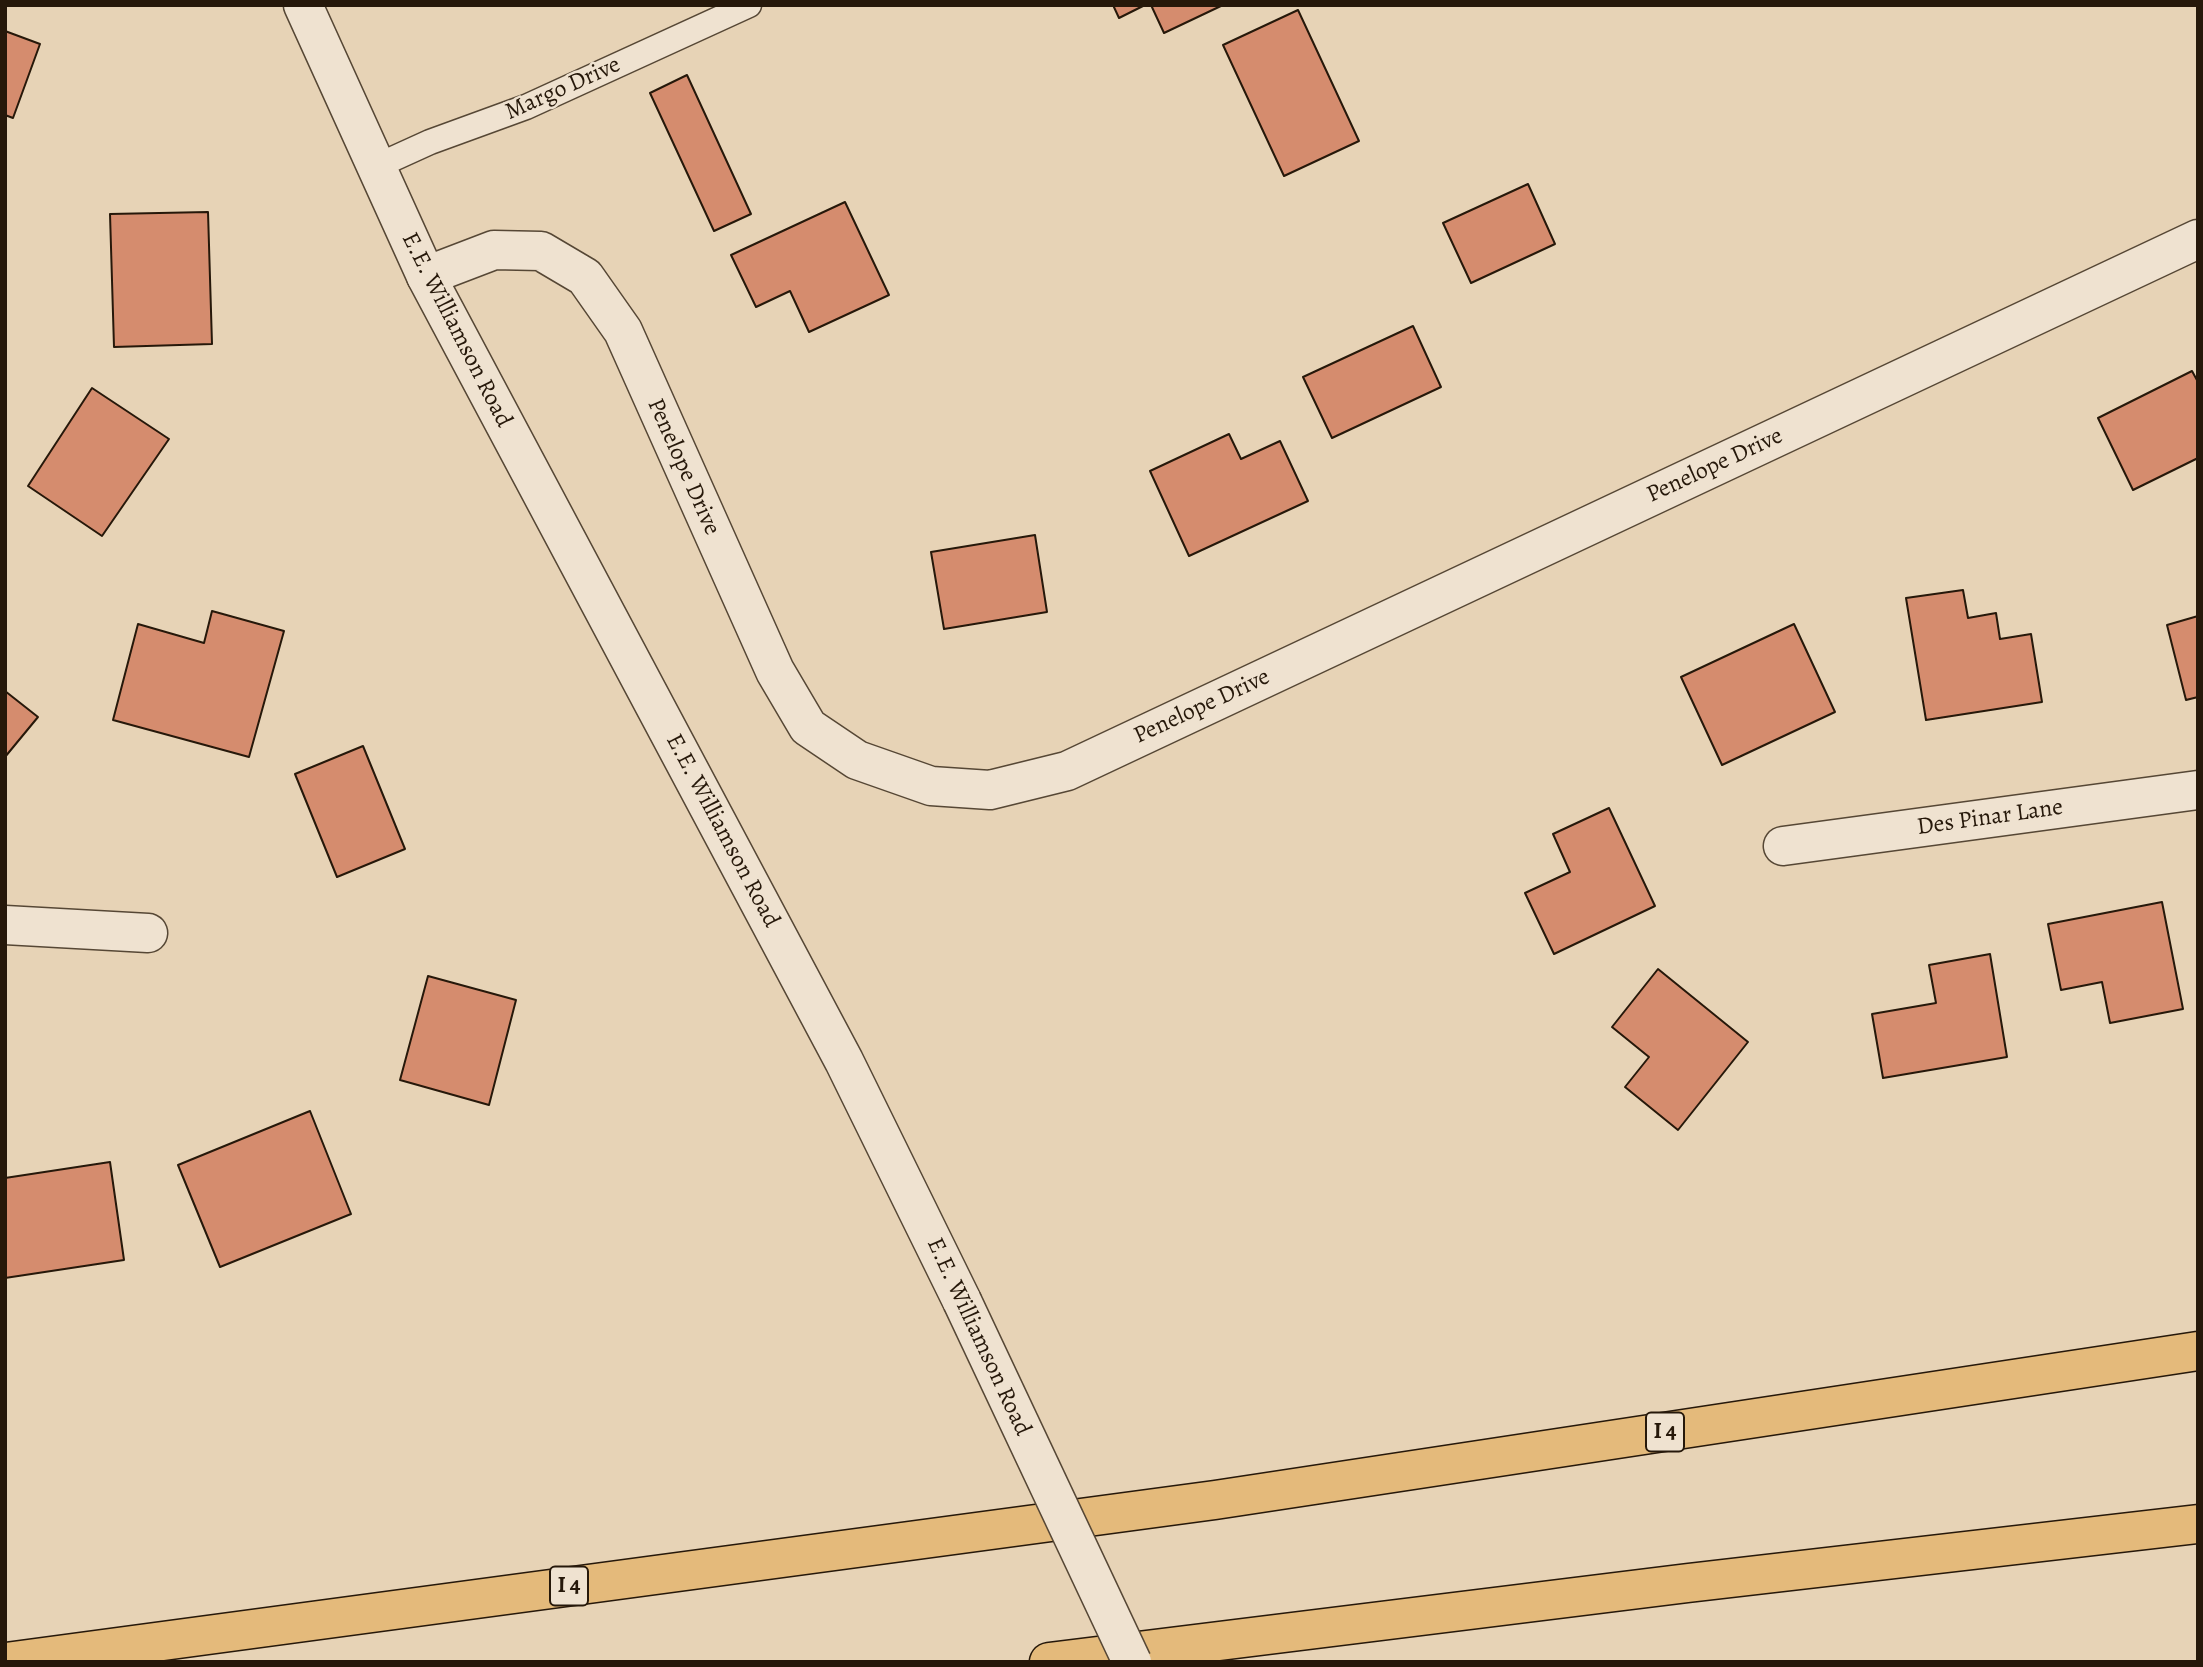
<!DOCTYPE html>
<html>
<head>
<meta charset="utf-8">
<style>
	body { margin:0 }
	#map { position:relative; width:2203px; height:1667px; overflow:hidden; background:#e7d3b6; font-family:Alegreya,serif }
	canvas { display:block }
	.frame { position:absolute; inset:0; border:7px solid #26180a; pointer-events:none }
</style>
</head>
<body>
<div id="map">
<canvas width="2203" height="1667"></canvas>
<div class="frame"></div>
</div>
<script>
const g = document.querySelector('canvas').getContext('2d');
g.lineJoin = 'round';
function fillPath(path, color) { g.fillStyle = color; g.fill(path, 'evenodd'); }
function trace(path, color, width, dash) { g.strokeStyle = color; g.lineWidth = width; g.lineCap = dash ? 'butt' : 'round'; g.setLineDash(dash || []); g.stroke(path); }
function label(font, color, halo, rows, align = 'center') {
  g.font = font + ' Alegreya,serif'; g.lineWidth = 5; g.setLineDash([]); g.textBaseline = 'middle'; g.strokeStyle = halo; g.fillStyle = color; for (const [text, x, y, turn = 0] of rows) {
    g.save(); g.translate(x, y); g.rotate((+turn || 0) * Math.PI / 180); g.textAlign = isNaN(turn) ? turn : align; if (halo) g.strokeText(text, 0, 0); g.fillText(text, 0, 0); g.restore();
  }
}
const building = new Path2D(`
	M1113 5H1145L1119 18Z
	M1151 5H1223L1164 33Z
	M1298 10 1359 141 1284 176 1223 45Z
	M5 31 40 44 13 118 5 115Z
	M687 75 751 214 714 231 650 93Z
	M1528 184 1555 244 1471 283 1443 223Z
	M845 202 889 295 809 332 790 291 756 307 731 255Z
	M208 212 212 344 114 347 110 214Z
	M1413 326 1441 387 1332 438 1303 377Z
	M2192 371 2198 382V458L2133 490 2098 418Z
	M92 388 169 439 102 536 28 486Z
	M1229 434 1241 459 1280 441 1308 501 1189 556 1150 471Z
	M1035 535 1047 612 944 629 931 552Z
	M1963 590 1968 618 1996 613 2000 639 2031 634 2042 702 1926 720 1906 598Z
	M212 611 284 631 249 757 113 720 138 624 204 643Z
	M2198 616V697L2186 700 2167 625Z
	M1794 624 1835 712 1722 765 1681 677Z
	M5 691 38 717 5 757Z
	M363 746 405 849 337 877 295 774Z
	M1609 808 1655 906 1554 954 1525 893 1570 872 1553 834Z
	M2162 902 2183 1009 2110 1023 2102 982 2061 990 2048 924Z
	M1990 954 2007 1057 1883 1078 1872 1014 1936 1003 1929 965Z
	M1658 969 1748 1042 1678 1130 1625 1087 1649 1057 1612 1027Z
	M428 976 516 1000 489 1105 400 1080Z
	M310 1111 351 1214 220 1267 178 1165Z
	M110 1162 124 1260 5 1278V1178Z`);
const service = new Path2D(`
	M375 167 430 142 526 107 749 5`);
const minor = new Path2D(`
	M426 276 494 250 541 251 585 277 623 331 775 671 808 727 857 760 931 786 990 790 1067 771 2198 239
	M1783 846 2198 790
	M5 925 148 933`);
const tertiary = new Path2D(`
	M303 5 426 276 844 1061 962 1301`);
const motorway = new Path2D(`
	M6 1662 1215 1500 2198 1351
	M1049 1662 1688 1583 2198 1524`);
const tertiaryBridge = new Path2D(`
	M962 1301 1132 1662`);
const shields = [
	[1665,1432,38],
	[569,1586,38]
];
const shieldNames = [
	["I 4",1665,1432],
	["I 4",569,1586]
];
const streetNames = [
	["Margo Drive",563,89,-24],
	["E.E. Williamson Road",456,330,63],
	["Penelope Drive",1715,466,-25],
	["Penelope Drive",683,467,66],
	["Penelope Drive",1202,707,-25],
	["Des Pinar Lane",1990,818,-8],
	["E.E. Williamson Road",722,831,62],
	["E.E. Williamson Road",978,1337,65]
];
fillPath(building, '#d58c6e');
trace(building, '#26180a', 2);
trace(service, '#564735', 27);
trace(minor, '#564735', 41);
trace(tertiary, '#564735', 41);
trace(motorway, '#26180a', 41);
trace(service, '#efe2d0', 24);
trace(minor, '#efe2d0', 38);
trace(tertiary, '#efe2d0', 38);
trace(motorway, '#e4ba7b', 38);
trace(tertiaryBridge, '#564735', 41, []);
trace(tertiaryBridge, '#efe2d0', 38);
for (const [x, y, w] of shields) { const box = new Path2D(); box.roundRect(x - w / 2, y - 19.5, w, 39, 5); g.fillStyle = '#efe2d0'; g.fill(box); trace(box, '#26180a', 2); }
label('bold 23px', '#26180a', null, shieldNames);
label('24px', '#26180a', '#efe2d0', streetNames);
</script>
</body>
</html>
